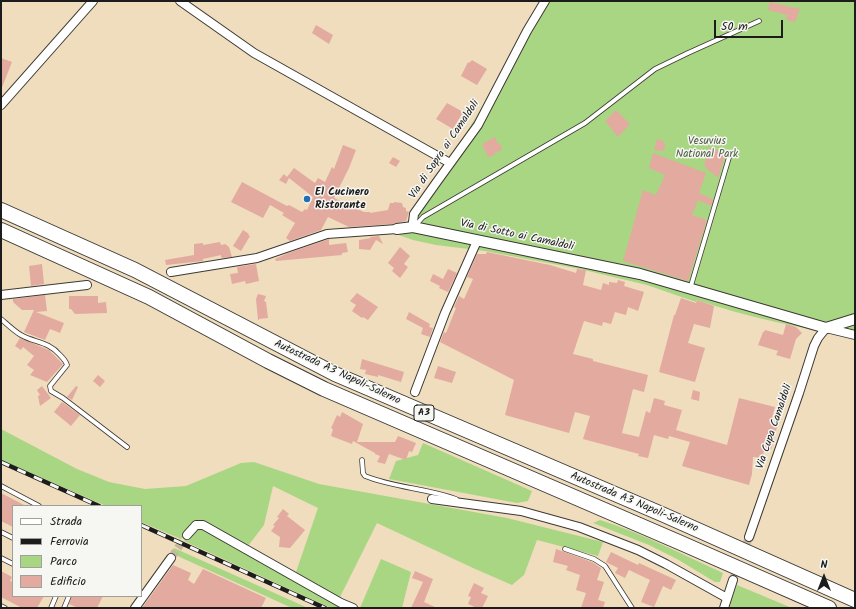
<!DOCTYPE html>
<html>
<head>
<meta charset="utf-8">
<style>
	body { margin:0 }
	#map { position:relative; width:856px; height:609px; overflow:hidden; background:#efddbd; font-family:Kalam,sans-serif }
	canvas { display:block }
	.frame { position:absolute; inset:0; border:2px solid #1c1c1c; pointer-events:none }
	.legend { position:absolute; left:12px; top:505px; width:130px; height:92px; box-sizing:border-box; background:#f6f6f2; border:1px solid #9f9f9c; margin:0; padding:5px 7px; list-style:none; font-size:12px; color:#1c1c1c }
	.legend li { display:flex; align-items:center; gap:8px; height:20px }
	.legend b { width:20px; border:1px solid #9f9f9c }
	.north { position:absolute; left:804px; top:557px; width:40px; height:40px; -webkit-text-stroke:3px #f6f6f2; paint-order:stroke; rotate:0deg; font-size:11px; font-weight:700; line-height:16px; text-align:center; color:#1c1c1c }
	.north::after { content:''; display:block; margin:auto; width:14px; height:18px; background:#1c1c1c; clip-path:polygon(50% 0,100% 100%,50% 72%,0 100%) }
	.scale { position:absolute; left:714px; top:20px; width:69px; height:18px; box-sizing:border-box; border:2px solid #1c1c1c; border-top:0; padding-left:5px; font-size:12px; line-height:14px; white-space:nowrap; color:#1c1c1c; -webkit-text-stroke:3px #f6f6f2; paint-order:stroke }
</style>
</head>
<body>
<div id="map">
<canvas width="856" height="609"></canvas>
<div class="frame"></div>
<ul class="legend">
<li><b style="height:5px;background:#fff"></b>Strada</li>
<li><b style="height:5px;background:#1c1c1c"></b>Ferrovia</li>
<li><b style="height:11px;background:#a9d683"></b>Parco</li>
<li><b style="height:11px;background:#e3aaa0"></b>Edificio</li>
</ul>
<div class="north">N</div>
<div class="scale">50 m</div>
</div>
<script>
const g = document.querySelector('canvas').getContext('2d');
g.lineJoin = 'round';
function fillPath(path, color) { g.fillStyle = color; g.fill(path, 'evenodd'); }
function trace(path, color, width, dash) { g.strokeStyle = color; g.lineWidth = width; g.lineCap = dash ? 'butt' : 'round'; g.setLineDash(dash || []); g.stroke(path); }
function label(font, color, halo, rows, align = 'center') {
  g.font = font + ' Kalam,sans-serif'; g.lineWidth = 3; g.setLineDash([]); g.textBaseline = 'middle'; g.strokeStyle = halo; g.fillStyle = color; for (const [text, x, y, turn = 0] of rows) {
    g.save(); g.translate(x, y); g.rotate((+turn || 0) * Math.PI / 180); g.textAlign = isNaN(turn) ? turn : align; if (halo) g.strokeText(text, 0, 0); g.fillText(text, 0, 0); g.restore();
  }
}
const green = new Path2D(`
	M541 1H855V328L847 336C797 327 746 317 697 300L696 302 647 285 580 269 485 251 436 245 413 240 399 235C416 205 438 178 456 149 487 101 514 51 541 1Z
	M1 429 77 469 109 482 145 489 186 486 241 463 254 462 319 484 507 518 603 542 598 556 537 540 524 575 512 585 473 568 377 523 339 599 295 575 318 508 273 486 264 525 248 546 200 522 193 526 181 539 141 522V506H106L1 460Z
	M423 443 532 491 528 501 517 503 389 479 396 461 418 455Z
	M600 520C642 533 683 555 723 573L720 582H715L677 559 649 545 593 523Z
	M203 527 347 608H331L184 541 195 528Z
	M174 548 308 608H292L171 553Z
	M381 559 411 572 402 608H360Z
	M737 585 792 608H729Z`);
const building = new Path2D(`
	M770 2 800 9 795 22 786 20 787 15 768 10Z
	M316 25 333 35 329 44 312 33Z
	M1 58 12 62 1 90Z
	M472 60 487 69 477 85 461 76 468 62 469 63Z
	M447 103 463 112 453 129 436 119Z
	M616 110 630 124 618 137 605 121Z
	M495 137 498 144 500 143 502 150 494 153 495 155 488 157 482 144Z
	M657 139 663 141 665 145 664 151 654 150Z
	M343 145 356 150 349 168 334 198 364 212H370V213L388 210 390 203H394V202L402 203 403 207 406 208V211L409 212 406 221 393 224 349 227 328 217 321 230 290 241 286 238 295 223 282 215 284 213 270 205 263 218 231 202 242 182 287 206 289 205 302 212 305 209 307 210 313 197 289 178 286 184 279 180 284 174 287 177 294 168 315 183 318 178 325 182 332 167 334 169Z
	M709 147 726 153 718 178 704 166Z
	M653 153 706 173 699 193 711 198 713 201 711 206 698 200 692 215 707 220 688 281 623 261 643 190 656 195 665 175 649 168Z
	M393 157 400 161 396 167 389 163Z
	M243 230 249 234 248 235 250 236 241 251 233 246Z
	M379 236 383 244 376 240 370 250 359 249V240L371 238 369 237Z
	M329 239V245L346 243 348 252 342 253V255L276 261 275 259 288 253Z
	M220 242 221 245 225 244 229 247 232 257 223 258 221 257V255L203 259V261L166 265 165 260 194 255V244L203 243V245Z
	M400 247 410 256 404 264 408 267 400 278 392 271 394 268 388 263Z
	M487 252 550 265 576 273 577 269 586 270 583 285 601 290 603 283 609 285V282L617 283 618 280 625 282 624 286 644 292 638 311 628 307 626 315 615 312 611 324 603 322 602 326 584 321 573 354 593 359V361L648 375 644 392 633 389 622 433 639 437 646 411 650 413 654 398 665 401 664 405 682 410 676 430 727 445 739 398 775 407 771 421 778 423 771 450 765 448 762 458 753 457 752 474 749 485 682 466 690 442 669 436 668 439 654 435 648 458 638 456 639 454 583 439 590 416 575 412 569 433 505 415 514 380 440 342 444 332 446 333 456 308 454 307 459 296 464 299 473 279 467 277 477 254H486Z
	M42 264 44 284 31 286 29 266Z
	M256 264 259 281 246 284 245 281 232 284 230 274 238 273 237 267Z
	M448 269 457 273 448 292 439 288 440 286 430 281 433 274 443 279Z
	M357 293 378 307 368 320 363 317 362 318 352 311 356 305 350 301Z
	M258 294 266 296 264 301 266 302 268 318 259 319V320H258L256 299Z
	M45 295 47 311 36 312 64 323 60 333 50 329 45 340 24 332 34 310H22L13 302V299Z
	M69 296H98V303L106 302 107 313 75 314 71 309H69Z
	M681 298 696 303 697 300 714 306 710 328 694 324 688 343 705 348 695 382 659 372 674 315H675Z
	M409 312 430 324 429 327 433 328 430 337 421 334 423 328 406 319Z
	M786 324 796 327 802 333 796 339 790 359 776 355 778 351 758 345 763 332H764L765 330 783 335Z
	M20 338 49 350 63 364 47 382 30 375 34 370 27 365 34 356 23 347 21 350 15 346Z
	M362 359 404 372 401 382 378 375V377L365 374 366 370 360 369Z
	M438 366 456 372 452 383 434 378Z
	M98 375 105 381 100 387 93 381Z
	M42 386 51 398 40 406 38 396 40 395 37 390Z
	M76 386 78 387 72 400 67 397Z
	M693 390 700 392 699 401 691 399Z
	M62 402 80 415 71 426 54 412Z
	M342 412 363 424 357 442H395L398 436 416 443 412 452 409 451 406 460 389 454 385 464 377 462 380 456 375 454V453L353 441 352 444 331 436 333 429 331 428 337 415 340 417Z
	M1 493 26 506H13V527L1 521Z
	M283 509 289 514 287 516 305 530 290 548 279 547 280 537 271 531 275 526 273 525 279 518 277 517Z
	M556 549 592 562 601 568 597 580 604 582 598 600 605 602 603 608H581L586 593 576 590 580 575 566 570 568 566 553 562Z
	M611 552 638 565 639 563 676 580 671 590 663 586 654 607 641 602 650 580 629 570 625 578 615 573 618 568 606 562Z
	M173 565 191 573 188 580 194 584 203 569 266 598 261 608H142Z
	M1 571 12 577 10 581 13 582V596H44L37 608H22L1 597Z
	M415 571 433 579 424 602 437 608H411L423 582 412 578Z
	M474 583 484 588 481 593 488 596 482 608H477L468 604 471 597 468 596Z
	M72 596H103L97 608H78L69 604Z`);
const minorTunnel = new Path2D(`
	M171 558 187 535
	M733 580 749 537`);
const service = new Path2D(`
	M415 226 423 217 585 123 655 69 688 53 759 21
	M690 289 730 154
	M1 319C7 324 14 331 21 335 35 343 48 341 60 355 63 358 66 361 67 365L50 386 51 391 63 398 127 447
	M362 460 363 473 365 476C395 488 426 488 456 499
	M1 486 39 506
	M1 532 13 538
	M565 549 594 559 605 566 632 608
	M1 558 13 564
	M1 606 5 608
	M51 608 56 596
	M64 608 69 596`);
const minor = new Path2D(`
	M180 1 254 53 450 163
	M1 105 93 1
	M413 227V222L414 214 436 183 478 125 527 31 545 1
	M171 272 257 258 327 234 397 229
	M1 295 87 285
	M415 392 445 313 477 241
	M432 499 521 511 579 527 638 550 666 564 727 598
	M187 535 196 525H203L341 603 353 608
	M749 537 799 393 814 346 818 338 826 328 855 335
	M135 608 171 558
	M724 608 733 580`);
const tertiary = new Path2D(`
	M397 229 413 227 640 274 826 328 855 319`);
const motorway = new Path2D(`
	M1 210 135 270 335 374 664 515 855 600
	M1 230 149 297 268 361 324 389 681 543 829 608`);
const rail = new Path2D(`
	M1 462 99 506
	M141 525 325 608`);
const markers = [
	[307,199,4,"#1f6fb2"]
];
const shields = [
	[424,413,20]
];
const shieldNames = [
	["A3",424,413]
];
const parkNames = [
	["Vesuvius",707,142],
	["National Park",707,155]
];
const streetNames = [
	["Via di Sopra ai Camaldoli",445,150,-56],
	["Via di Sotto ai Camaldoli",517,236,12],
	["Autostrada A3 Napoli-Salerno",337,373,25],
	["Via Cupa Camaldoli",775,427,-71],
	["Autostrada A3 Napoli-Salerno",634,503,23]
];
const poiNames = [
	["El Cucinero",315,193],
	["Ristorante",315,206]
];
fillPath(green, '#a9d683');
fillPath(building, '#e3aaa0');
trace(minorTunnel, '#c5b69d', 8, [8, 4]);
trace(service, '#3c3934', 5.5);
trace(minor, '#3c3934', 10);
trace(tertiary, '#3c3934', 12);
trace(motorway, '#3c3934', 16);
trace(service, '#fff', 4);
trace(minor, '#fff', 8);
trace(tertiary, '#fff', 10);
trace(motorway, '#fff', 14);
trace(rail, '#1c1c1c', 4.5);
trace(rail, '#f6f6f2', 3, [9]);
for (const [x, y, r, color] of markers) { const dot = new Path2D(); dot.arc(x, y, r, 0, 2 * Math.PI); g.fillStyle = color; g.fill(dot); trace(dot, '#f6f6f2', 1.5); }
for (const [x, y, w] of shields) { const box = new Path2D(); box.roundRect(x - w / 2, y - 8, w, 16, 3); g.fillStyle = '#f6f6f2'; g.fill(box); trace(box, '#1c1c1c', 1); }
label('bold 10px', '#1c1c1c', null, shieldNames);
label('11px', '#4d5d40', '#f6f6f2', parkNames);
label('11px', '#1c1c1c', '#f6f6f2', streetNames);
label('bold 11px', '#1c1c1c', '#f6f6f2', poiNames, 'left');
</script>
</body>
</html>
